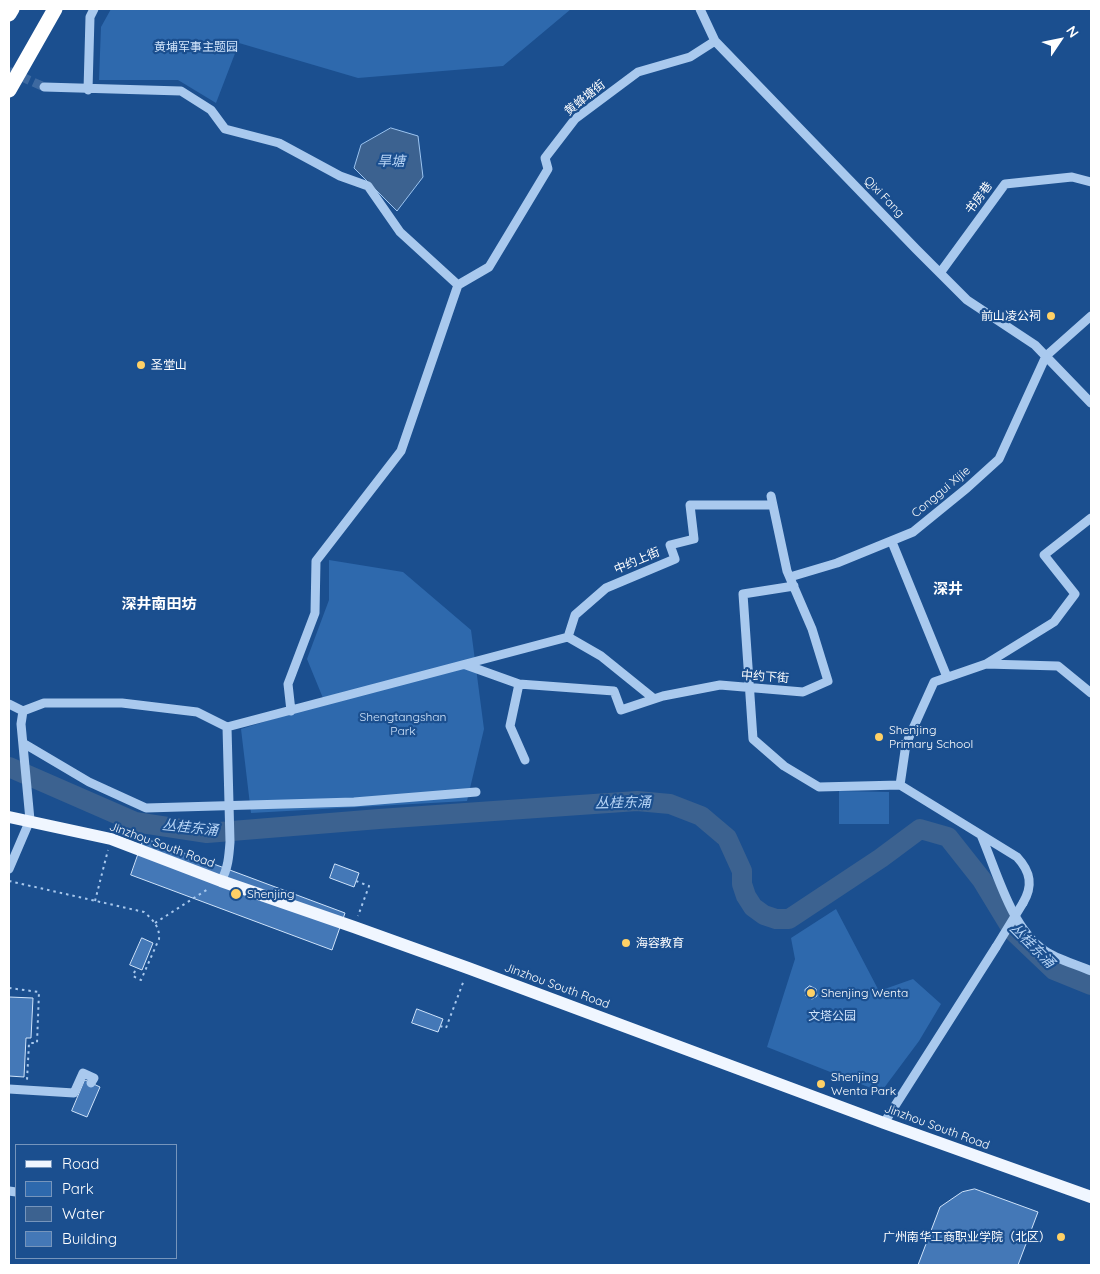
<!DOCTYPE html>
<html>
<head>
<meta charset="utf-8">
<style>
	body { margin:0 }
	#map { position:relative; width:1100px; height:1274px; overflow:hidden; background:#1b4f8f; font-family:Quicksand,sans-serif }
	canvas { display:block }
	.frame { position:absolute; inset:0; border:10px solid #fff; pointer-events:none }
	.legend { position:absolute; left:15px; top:1144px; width:162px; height:115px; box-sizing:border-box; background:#1b4f8f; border:1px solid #7695bc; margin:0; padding:6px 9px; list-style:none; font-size:15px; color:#fff }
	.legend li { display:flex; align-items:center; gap:10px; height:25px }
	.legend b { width:25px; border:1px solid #7695bc }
	.north { position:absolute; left:1035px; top:15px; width:50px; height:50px; -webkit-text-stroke:4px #1b4f8f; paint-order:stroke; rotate:56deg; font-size:14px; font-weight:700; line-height:20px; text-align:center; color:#fff }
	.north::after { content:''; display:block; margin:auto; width:18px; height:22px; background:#fff; clip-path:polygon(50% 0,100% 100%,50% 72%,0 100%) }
</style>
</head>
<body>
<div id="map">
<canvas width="1100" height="1274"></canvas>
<div class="frame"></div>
<ul class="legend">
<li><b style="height:6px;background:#f0f6ff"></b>Road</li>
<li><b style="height:14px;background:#2e69ad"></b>Park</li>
<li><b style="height:14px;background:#3c6290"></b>Water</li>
<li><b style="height:14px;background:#4478b7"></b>Building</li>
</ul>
<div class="north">N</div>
</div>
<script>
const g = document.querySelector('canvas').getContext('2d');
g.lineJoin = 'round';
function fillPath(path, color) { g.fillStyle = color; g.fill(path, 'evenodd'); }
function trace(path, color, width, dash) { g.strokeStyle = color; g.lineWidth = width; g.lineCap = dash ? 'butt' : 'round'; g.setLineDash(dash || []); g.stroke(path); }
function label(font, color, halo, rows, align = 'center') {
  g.font = font + ' Quicksand,"Noto Sans SC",sans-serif'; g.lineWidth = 4.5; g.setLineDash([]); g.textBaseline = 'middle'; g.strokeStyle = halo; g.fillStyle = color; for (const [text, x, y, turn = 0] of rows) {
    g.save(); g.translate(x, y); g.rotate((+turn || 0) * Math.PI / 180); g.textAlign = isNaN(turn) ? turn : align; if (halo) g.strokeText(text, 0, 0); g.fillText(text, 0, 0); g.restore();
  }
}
const green = new Path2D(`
	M111 9H571L503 66 358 78 239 43 216 103 178 80H99L101 27Z
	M329 560 403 572 471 630 484 729 467 801 251 813 241 729 325 703 307 659 329 600Z
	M839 791 889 792V824H839Z
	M836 909 879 991 913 979 941 1004 919 1041 881 1092 767 1047 795 959 791 938Z`);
const water = new Path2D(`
	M391 128 418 136 423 177 397 211 354 168 361 145Z`);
const river = new Path2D(`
	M9 767 135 822 207 833 379 819 637 801 670 804 701 816 727 838 742 871V884L746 896 753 907 764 915 776 919H789L881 858 920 829 948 837 982 880 1013 931 1054 970 1091 985`);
const building = new Path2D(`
	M144 838 345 913 332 950 131 875Z
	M335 864 359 873 354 887 330 878Z
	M142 938 153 943 142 970 130 965Z
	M810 986 816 989 817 996 812 999 806 996 805 990Z
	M9 997 33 998 31 1038H26L24 1077 9 1076Z
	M417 1009 443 1019 438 1032 412 1023Z
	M85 1080 100 1087 87 1117 72 1111Z
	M975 1189 1038 1212 1018 1265H918L940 1207 962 1192Z`);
const minorTunnel = new Path2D(`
	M9 71 44 87`);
const path = new Path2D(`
	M9 881 144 912C153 920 160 927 159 939L141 980 133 976 136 968
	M356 881 369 886 358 916
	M95 901 108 850
	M155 923 208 889
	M9 988 39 992 37 1043H29L27 1080
	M440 1026 446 1028 464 980`);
const minor = new Path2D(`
	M700 9 715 41 916 249 967 300 1035 345 1091 403
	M44 87 181 91 211 110 225 129 279 143 340 176 368 186 400 232 458 285
	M88 90 90 17 94 9
	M940 273 1005 184 1072 177 1091 182
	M458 285 489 267 548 169 545 158 575 119 638 72 690 57 715 41
	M892 542 947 677
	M790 577 837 563 913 532 967 488 999 459 1046 356 1091 316
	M794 586 743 594 753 739 784 766 819 787 900 785 1017 857C1031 872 1033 886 1023 903
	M568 637 575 615 606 588 675 559 670 545 694 539 690 505H773
	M986 664 1054 622 1075 594 1044 555 1091 518
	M466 665 519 684 510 726 525 760
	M519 684 614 691 621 710 663 696 720 685 803 692 828 681 812 629 787 571 771 496
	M9 704 23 711 21 724 30 820 9 869
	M23 711 44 703H122L197 712 227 727
	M291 711 288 684 315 613 316 561 401 451 458 285
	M23 743 89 782 146 808 354 802 476 792
	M900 785 906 744 934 682 986 664 1058 666 1091 693
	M981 835C997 872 1011 928 1045 951 1056 959 1078 965 1091 971
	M221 881C228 869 229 856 230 842L227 727 568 637 601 656 653 698
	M9 1089 74 1093 83 1073 94 1078 91 1083
	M884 1123 996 947
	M9 1191 16 1192`);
const major = new Path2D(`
	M9 817 111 839 221 881 354 927 468 968 884 1123 1091 1197`);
const highway = new Path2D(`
	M9 14 12 9`);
const minorBridge = new Path2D(`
	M996 947 1023 903`);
const highwayBridge = new Path2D(`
	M9 90 55 9`);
const markers = [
	[1051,316,5,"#ffd166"],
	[141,365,5,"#ffd166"],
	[879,737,5,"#ffd166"],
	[236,894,6,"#ffd166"],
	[626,943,5,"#ffd166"],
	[811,993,5,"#ffd166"],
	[821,1084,5,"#ffd166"],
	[1061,1237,5,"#ffd166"]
];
const parkNames = [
	["黄埔军事主题园",196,47],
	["Shengtangshan",403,717],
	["Park",403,731],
	["文塔公园",832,1016]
];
const streetNames = [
	["黄蜂塘街",585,98,-39],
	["Qixi Fang",884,197,46],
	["书房巷",979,198,-54],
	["Conggui Xijie",941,492,-40],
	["中约上街",637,561,-23],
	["中约下街",765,677,4],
	["Jinzhou South Road",162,845,20],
	["Jinzhou South Road",557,986,20],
	["Jinzhou South Road",937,1127,20]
];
const poiNames = [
	["前山凌公祠",1041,316,"right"],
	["圣堂山",151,365],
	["Shenjing",889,730],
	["Primary School",889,744],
	["Shenjing",247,894],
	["海容教育",636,943],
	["Shenjing Wenta",821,993],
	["Shenjing",831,1077],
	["Wenta Park",831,1091],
	["广州南华工商职业学院（北区）",1051,1237,"right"]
];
const waterNames = [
	["旱塘",391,162],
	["丛桂东涌",623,803,-1],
	["丛桂东涌",190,828,6],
	["丛桂东涌",1032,946,45]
];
const quarterNames = [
	["深井",948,589],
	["深井南田坊",159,604]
];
fillPath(green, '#2e69ad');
fillPath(water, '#3c6290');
trace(water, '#9cc4f0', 1);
trace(river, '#3c6290', 20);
fillPath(building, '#4478b7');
trace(building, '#cfe3fa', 1);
trace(minorTunnel, '#3d69a0', 9, [9, 4.5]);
trace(path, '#a9c9ee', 2, [2.5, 4]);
trace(minor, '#a9c9ee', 9);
trace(major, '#f0f6ff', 12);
trace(highway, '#fff', 15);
trace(minorBridge, '#a9c9ee', 9);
trace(highwayBridge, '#fff', 15);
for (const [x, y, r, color] of markers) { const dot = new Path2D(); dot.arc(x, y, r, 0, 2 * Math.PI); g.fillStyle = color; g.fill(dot); trace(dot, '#1b4f8f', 2); }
label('12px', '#cfe3fa', '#1b4f8f', parkNames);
label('12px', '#fff', '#1b4f8f', streetNames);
label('12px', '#fff', '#1b4f8f', poiNames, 'left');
label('italic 14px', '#b5d3f5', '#1b4f8f', waterNames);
label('bold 15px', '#fff', '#1b4f8f', quarterNames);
</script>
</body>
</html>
